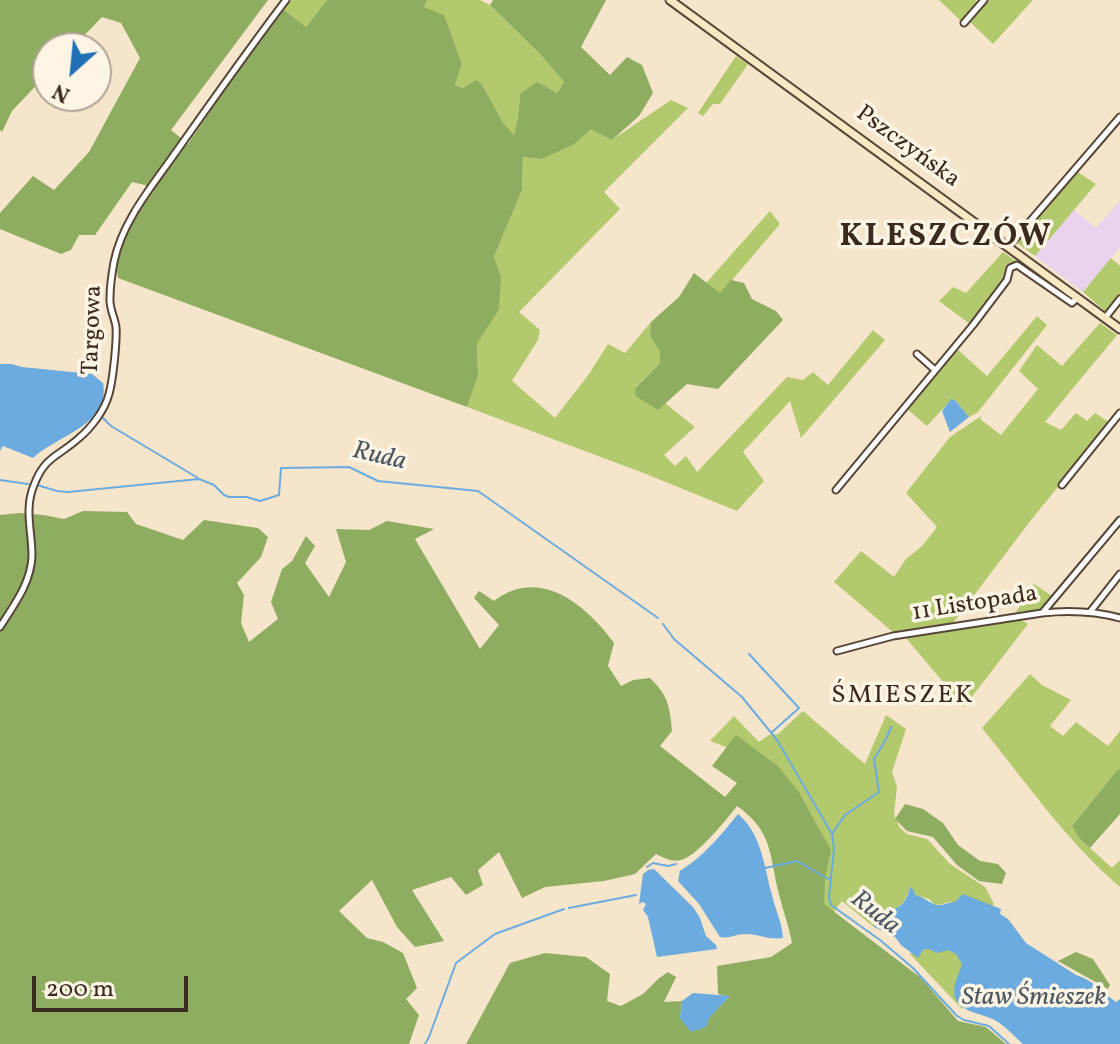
<!DOCTYPE html>
<html>
<head>
<meta charset="utf-8">
<style>
	body { margin:0 }
	#map { position:relative; width:1120px; height:1044px; overflow:hidden; background:#f5e5cb; font-family:Vollkorn,serif }
	canvas { display:block }
	.north { position:absolute; left:32px; top:32px; width:80px; height:80px; box-sizing:border-box; background:#fcf5e5; border:2px solid #afa495; border-radius:50%; rotate:207deg; font-size:22px; font-weight:700; line-height:32px; text-align:center; color:#3b2a1e }
	.north::after { content:''; display:block; margin:auto; width:28px; height:36px; background:#1f6fb2; clip-path:polygon(50% 0,100% 100%,50% 72%,0 100%) }
	.scale { position:absolute; left:32px; top:976px; width:156px; height:36px; box-sizing:border-box; border:4px solid #3b2a1e; border-top:0; padding-left:10px; font-size:24px; line-height:28px; white-space:nowrap; color:#3b2a1e; -webkit-text-stroke:6px #fcf5e5; paint-order:stroke }
</style>
</head>
<body>
<div id="map">
<canvas width="1120" height="1044"></canvas>
<div class="north">N</div>
<div class="scale">200 m</div>
</div>
<script>
const g = document.querySelector('canvas').getContext('2d');
g.lineJoin = 'round';
function fillPath(path, color) { g.fillStyle = color; g.fill(path, 'evenodd'); }
function trace(path, color, width, dash) { g.strokeStyle = color; g.lineWidth = width; g.lineCap = dash ? 'butt' : 'round'; g.setLineDash(dash || []); g.stroke(path); }
function label(font, color, halo, rows, align = 'center') {
  g.font = font + ' Vollkorn,serif'; g.lineWidth = 7; g.setLineDash([]); g.textBaseline = 'middle'; g.strokeStyle = halo; g.fillStyle = color; for (const [text, x, y, turn = 0] of rows) {
    g.save(); g.translate(x, y); g.rotate((+turn || 0) * Math.PI / 180); g.textAlign = isNaN(turn) ? turn : align; if (halo) g.strokeText(text, 0, 0); g.fillText(text, 0, 0); g.restore();
  }
}
const built = new Path2D(`
	M1120 201V247L1083 292 1035 256 1074 210 1096 228Z`);
const green = new Path2D(`
	M291 0H327L306 27 284 10Z
	M427 0H480L490 5 540 54 564 82 557 93 520 94 518 117 514 135 504 124 481 83 476 81 463 88 455 85 462 64 444 16 424 7Z
	M939 0H975L979 3 962 22Z
	M983 0H1033L993 44 968 20Z
	M736 56 748 64 720 104H713L703 116 698 113Z
	M671 100 688 108 604 192 620 209 519 312 540 330 538 340 512 381 555 418 589 374 608 344 625 353 651 322 650 336 660 352V363L635 387 658 410 665 403 695 427 664 455 675 466 686 456 697 472 787 377 803 380 813 372 828 385 873 330 885 340 801 438 790 401 743 452 764 481 737 511 641 472 467 407 478 376 477 344 484 332 501 276 494 257 522 190 523 157 542 159 573 145 591 128 612 140Z
	M1076 171 1096 184 1035 256 1016 242 1057 196 1056 191Z
	M770 211 780 224 720 294 706 283Z
	M1003 252 1017 262 1006 264 1005 278 970 324 939 301 953 287 966 293Z
	M1111 258 1120 266V294L1106 312 1083 292Z
	M1037 316 1047 325 978 412 969 417 955 400H951L927 426 907 409 956 348 987 376Z
	M1100 323 1117 335 1045 422 1061 430 1076 413 1087 421 1095 413 1110 423 1031 520 953 623 894 633 834 582 861 551 894 577 906 559 922 546 937 527 906 493 950 437 981 416 980 419 1001 435 1038 389 1019 371 1037 345 1062 366Z
	M1034 584 1052 596 1041 610 1016 612Z
	M1016 617 1028 624 964 707 906 638Z
	M1030 674 1042 685 1071 700 1050 726 1063 736 1076 722 1108 746 1120 731V770L1118 769 1072 826 1079 838 1112 868 1120 860V887C1068 843 1025 781 982 728Z
	M803 711 865 764 886 715 906 729 892 772 897 787 894 815 900 828 907 834 927 839 950 864 985 887 994 904 992 907 949 902 939 905 934 904 929 899 915 895 910 887C906 904 893 914 878 919L874 927 842 901 835 910 833 920 814 913 753 757 710 741 734 716 759 742 769 735 778 734Z
	M929 945 960 951 966 962 958 989 963 1010 909 953 919 954Z`);
const forest = new Path2D(`
	M0 0H268L171 130 188 144 238 70 284 10 306 27 327 0H427L424 7 444 15 462 64 455 85 463 88 476 80 481 83 504 124 514 135 518 117 520 94 537 82 557 93 564 82 540 54 490 5 493 0H606L581 47 610 75 627 57 642 65 653 93 639 116 612 140 591 129 573 145 542 159 523 157 522 190 494 257 501 276 499 309 477 344 478 376 467 407 118 278C112 245 135 216 154 191L145 185 132 182 95 235H79L71 250 61 254 0 229V213L33 176 54 190 89 152 140 58 121 23 102 17 72 48H48V73L12 111 2 132 0 130Z
	M694 273 720 293 731 280 744 283 752 299 776 311 783 320 718 389 687 384 658 410 636 396 635 388 660 363V352L650 336 651 322 679 297Z
	M83 511 127 512 136 524 183 540 204 520 258 528 268 537 261 557 237 583 244 595 241 623 249 642 278 619 271 602 282 569 292 561 306 536 315 546 305 563 329 597 346 562 336 529 369 530 387 521 434 529 415 539 480 649 499 625 474 598 479 591 494 601C540 566 586 605 614 643L608 666 621 686 633 680 650 678C668 695 670 707 672 731L660 746 725 797 737 783 712 766 736 735 778 766 798 791 831 850 825 878 824 904 921 978 958 1021 986 1027 1006 1044H466L510 963 545 953 586 957 610 974 607 1001 621 1006 643 994 658 979 668 972 676 977 664 1002 682 1001 680 1018H709L729 997 718 994 717 966 771 957 792 943C789 926 783 911 779 894 769 856 774 832 737 806 727 819 696 857 681 860 671 862 664 858 656 854L635 874 604 881 545 887 522 898 499 852 478 870 483 885 466 895 451 877 412 890 444 941 415 947 397 927 372 880 339 911 367 938 383 942 403 953 417 988 406 999 419 1015 409 1044H0V515L20 513 43 515 64 519Z
	M1118 769 1120 770V814L1090 848 1079 838 1072 826Z
	M905 804 923 809 943 823 958 845 980 861 998 864 1006 873 1002 884 979 881 957 865 933 837 907 831 895 819Z
	M1076 952 1093 959 1110 985 1108 989 1058 961Z`);
const water = new Path2D(`
	M0 364H11L22 367 92 374 103 383C111 425 56 436 33 458L3 446 0 451Z
	M951 399 955 400 969 417 950 432 942 411Z
	M738 814C762 834 764 867 772 895 775 909 782 922 783 938 770 940 760 935 748 934 738 933 729 939 720 937L699 904 678 881 680 871C704 856 721 835 738 814Z
	M654 869 693 907 700 918 706 936 716 945 717 949 657 957 648 917 643 910 646 904 643 902 639 904 643 874 648 870Z
	M910 887 913 889 915 895C924 897 931 904 937 905 943 906 949 902 955 902L963 894 1001 909 1000 914 1008 919 1026 943 1076 975C1093 980 1102 992 1116 1002L1120 999V1044H1023C1015 1037 1007 1028 998 1022 984 1012 953 1014 954 989 955 981 960 972 962 964L956 954 948 950 937 953 929 949 923 950 918 958 901 945 895 937 874 927 878 919 885 916 886 911C901 909 907 901 910 887Z
	M693 993 730 996 709 1018 706 1027 691 1032 680 1018 682 1001Z`);
const stream = new Path2D(`
	M102 417 111 426 198 478
	M0 480 28 484
	M37 485 57 491 68 492 199 479 214 485 224 495 229 497H247L260 501 279 495 281 468 349 467 378 481 478 491 658 618
	M663 624 674 639 742 697 777 740 832 834 834 849 829 897 831 905 880 940 913 968 957 1016 964 1020 989 1026 1009 1044
	M749 654 799 708 771 733
	M832 834 845 815 879 792 874 759 886 739 891 727
	M647 867 653 863 668 866 676 864
	M765 868 797 861 830 880
	M569 908 636 895
	M425 1044 429 1037 456 963 495 934 564 909`);
const street = new Path2D(`
	M964 23 984 0
	M1008 247 1120 117
	M1105 318 1120 299
	M917 354 935 370
	M1062 485 1120 413
	M836 490 973 325 1007 280 1010 268 1017 265 1072 303 1077 298
	M1043 612 1120 520
	M1090 612 1120 574
	M0 627C14 605 31 583 32 556 32 531 24 509 34 485 45 456 58 457 79 438 91 428 105 410 109 394 113 380 117 341 116 327 115 318 109 308 110 298 110 287 112 273 114 262 122 221 153 185 176 152 212 101 248 50 286 0
	M837 651 893 636 1042 613C1069 610 1094 611 1120 618`);
const secondary = new Path2D(`
	M670 0 1120 329`);
const streetNames = [
	["Pszczyńska",907,148,36],
	["Targowa",94,330,-88],
	["11 Listopada",975,605,-9]
];
const waterNames = [
	["Ruda",379,458,13],
	["Ruda",874,914,38],
	["Staw Śmieszek",1034,999]
];
const neighbourhoodNames = [
	["ŚMIESZEK",903,697]
];
const districtNames = [
	["KLESZCZÓW",946,239]
];
fillPath(built, '#e9d2ed');
fillPath(green, '#b3c96d');
fillPath(forest, '#8ead60');
fillPath(water, '#6cabdf');
trace(stream, '#6cabdf', 2);
trace(street, '#574638', 9);
trace(secondary, '#574638', 11);
trace(street, '#fff', 5);
trace(secondary, '#f8e8c3', 7);
label('24px', '#3b2a1e', '#fcf5e5', streetNames);
label('italic 26px', '#4c5762', '#fcf5e5', waterNames);
g.letterSpacing = '2px';
label('26px', '#3b2a1e', '#fcf5e5', neighbourhoodNames);
g.letterSpacing = '0px';
g.letterSpacing = '2px';
label('bold 32px', '#3b2a1e', '#fcf5e5', districtNames);
g.letterSpacing = '0px';
</script>
</body>
</html>
